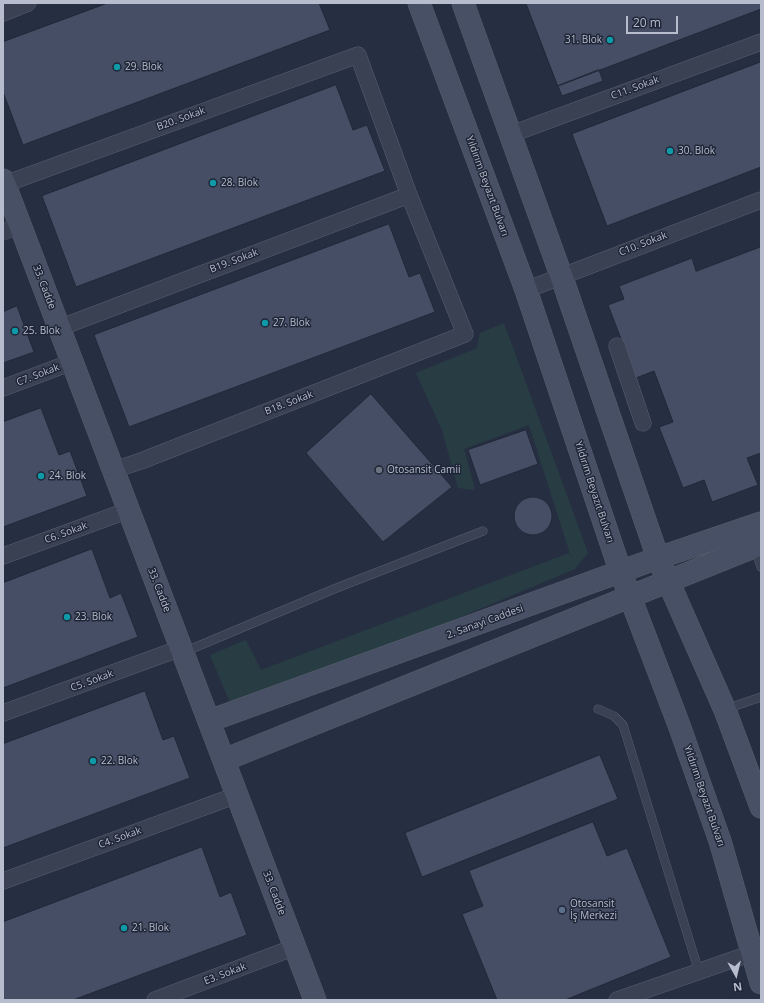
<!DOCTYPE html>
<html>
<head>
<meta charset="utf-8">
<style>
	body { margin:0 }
	#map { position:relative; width:764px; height:1003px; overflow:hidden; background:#262f42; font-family:"Open Sans",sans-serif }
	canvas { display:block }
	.frame { position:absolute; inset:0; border:4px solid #b7bdcc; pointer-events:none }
	.north { position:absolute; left:716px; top:955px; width:40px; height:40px; -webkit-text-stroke:3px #1f2637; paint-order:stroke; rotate:172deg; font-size:11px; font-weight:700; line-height:16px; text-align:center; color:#b7bdcc }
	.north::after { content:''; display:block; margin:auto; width:14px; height:18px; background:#b7bdcc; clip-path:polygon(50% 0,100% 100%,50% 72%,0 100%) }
	.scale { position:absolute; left:626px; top:16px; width:52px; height:18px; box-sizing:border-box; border:2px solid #b7bdcc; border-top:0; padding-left:5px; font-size:12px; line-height:14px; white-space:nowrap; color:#b7bdcc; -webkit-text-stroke:3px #1f2637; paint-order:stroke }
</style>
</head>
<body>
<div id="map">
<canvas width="764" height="1003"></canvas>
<div class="frame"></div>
<div class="north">N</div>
<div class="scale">20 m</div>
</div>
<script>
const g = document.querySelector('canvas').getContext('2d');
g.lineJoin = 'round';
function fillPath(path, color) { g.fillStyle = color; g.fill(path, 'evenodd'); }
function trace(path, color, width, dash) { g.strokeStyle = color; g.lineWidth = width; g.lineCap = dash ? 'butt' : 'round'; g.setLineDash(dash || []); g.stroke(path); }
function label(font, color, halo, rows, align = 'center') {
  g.font = font + ' "Open Sans",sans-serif'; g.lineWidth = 3; g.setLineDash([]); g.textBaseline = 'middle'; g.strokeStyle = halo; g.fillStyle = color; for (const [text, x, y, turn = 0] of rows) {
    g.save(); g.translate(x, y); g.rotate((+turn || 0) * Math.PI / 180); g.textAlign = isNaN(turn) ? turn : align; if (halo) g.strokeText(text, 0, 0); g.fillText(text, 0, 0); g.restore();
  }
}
const green = new Path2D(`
	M504 323 588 553 575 569 439 626 231 705 210 655 246 640 261 670 569 553 572 560 529 425 464 449 475 490 458 488 442 430 416 373 477 348 480 333Z`);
const building = new Path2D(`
	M108 3H319L330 30 23 145 3 92V42Z
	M526 3H761V9L558 86Z
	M761 62V167L607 226 572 134Z
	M599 70 603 81 562 96 558 86Z
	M336 85 353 130 367 125 385 171 76 287 42 196Z
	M389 224 409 277 420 273 435 312 129 427 94 335Z
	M761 247V453L747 458 758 485 712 502 704 480 683 488 659 427 673 422 654 371 636 378 608 305 624 299 619 286 692 258 696 271Z
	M17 306 34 352 3 363V309L4 311Z
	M371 394 452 487 383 542 306 453Z
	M41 408 59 455 70 451 87 496 3 527V422Z
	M526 430 538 464 480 485 468 450Z
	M514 516a19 19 0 1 1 38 0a19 19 0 1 1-38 0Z
	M92 549 110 598 121 593 138 637 3 688V583Z
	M145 691 163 740 174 736 190 778 3 848V744Z
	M600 755 618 799 422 877 405 833Z
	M593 822 607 856 627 848 671 957 565 1000H497L462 914 483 906 469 871Z
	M202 847 220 897 231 892 247 935 73 1000H3V922Z`);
const service = new Path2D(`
	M755 547 761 567
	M184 652 334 589 483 531
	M598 709 614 716 623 725 699 972
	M726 709 761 697`);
const minor = new Path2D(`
	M3 13 28 3
	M509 135 761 42
	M5 184 358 55 409 195 465 334 141 461 114 470
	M3 232 20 225
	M526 290 761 200
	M59 328 409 195
	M617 346 643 423
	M3 388 72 362
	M3 556 129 510
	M3 713 181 648
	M3 881 237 795
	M155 1000 295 947
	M617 1000 752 953`);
const secondary = new Path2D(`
	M419 3 526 290 621 573 679 725 720 841 761 983
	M463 3 561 275 658 558 725 710 761 807
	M3 180 315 1000
	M209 721 658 558 761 523
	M224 760 761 544`);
const markers = [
	[610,40,4,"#0f9aa8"],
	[117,67,4,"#0f9aa8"],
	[670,151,4,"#0f9aa8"],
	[213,183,4,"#0f9aa8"],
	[265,323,4,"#0f9aa8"],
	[15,331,4,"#0f9aa8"],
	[379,470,4,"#6b7280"],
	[41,476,4,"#0f9aa8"],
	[67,617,4,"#0f9aa8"],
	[93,761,4,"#0f9aa8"],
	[562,910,4,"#5c6f8a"],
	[124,928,4,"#0f9aa8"]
];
const poiNames = [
	["31. Blok",602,40,"right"],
	["29. Blok",125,67],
	["30. Blok",678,151],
	["28. Blok",221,183],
	["27. Blok",273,323],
	["25. Blok",23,331],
	["Otosansit Camii",387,470],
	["24. Blok",49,476],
	["23. Blok",75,617],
	["22. Blok",101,761],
	["Otosansit",570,904],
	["İş Merkezi",570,916],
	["21. Blok",132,928]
];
const streetNames = [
	["C11. Sokak",635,88,-20],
	["B20. Sokak",181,119,-20],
	["Yıldırım Beyazıt Bulvarı",487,186,70],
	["C10. Sokak",643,244,-21],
	["B19. Sokak",234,261,-21],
	["33. Cadde",44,287,69],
	["C7. Sokak",38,375,-21],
	["B18. Sokak",289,403,-21],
	["Yıldırım Beyazıt Bulvarı",594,492,72],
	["C6. Sokak",66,533,-20],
	["33. Cadde",159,590,69],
	["2. Sanayi Caddesi",485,622,-20],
	["C5. Sokak",92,681,-20],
	["Yıldırım Beyazıt Bulvarı",704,796,71],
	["C4. Sokak",120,838,-20],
	["33. Cadde",274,893,69],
	["E3. Sokak",225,974,-21]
];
fillPath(green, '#283d43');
fillPath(building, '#454e64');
trace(building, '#212839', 1);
trace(service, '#585f6f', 9);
trace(minor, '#585f6f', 17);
trace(secondary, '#585f6f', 23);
trace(service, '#3a4152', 8);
trace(minor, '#3a4152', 16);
trace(secondary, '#485065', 22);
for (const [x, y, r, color] of markers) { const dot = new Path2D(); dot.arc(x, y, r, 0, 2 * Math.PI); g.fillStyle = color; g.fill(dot); trace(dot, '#1f2637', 1.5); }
label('10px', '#b7bdcc', '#1f2637', poiNames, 'left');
label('10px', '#b7bdcc', '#1f2637', streetNames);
</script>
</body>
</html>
